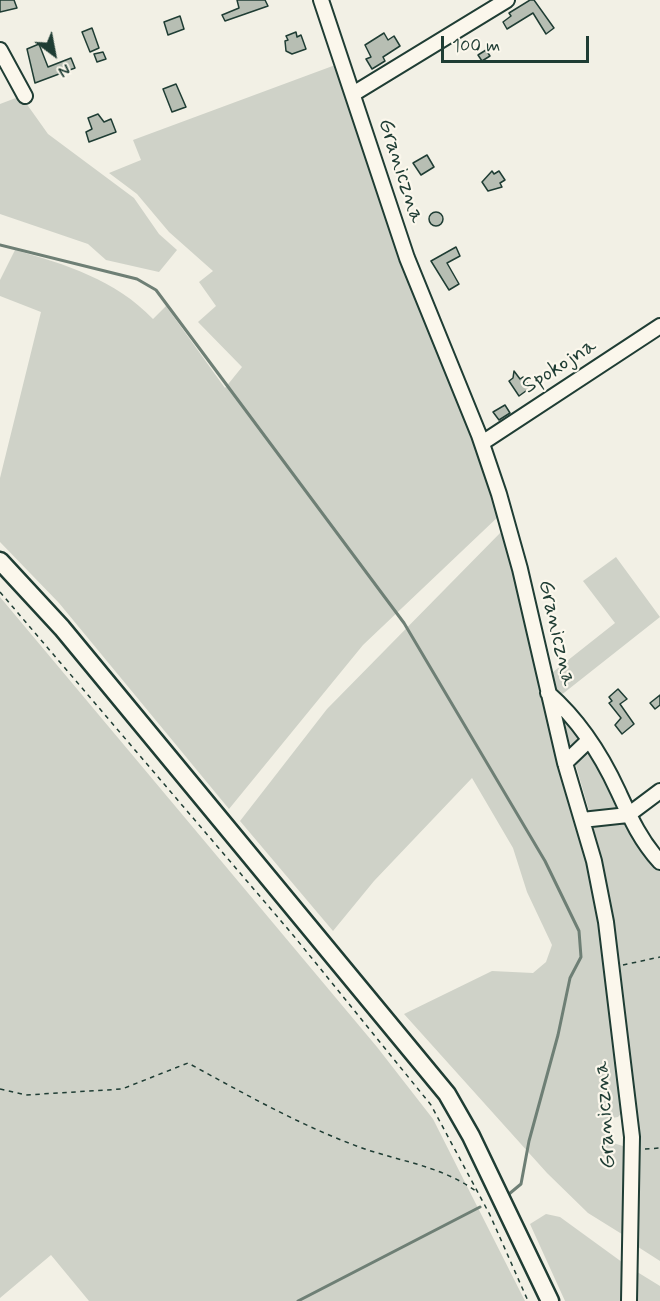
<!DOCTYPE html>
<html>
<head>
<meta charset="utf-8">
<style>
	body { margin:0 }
	#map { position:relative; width:660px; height:1301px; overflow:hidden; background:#f2f0e5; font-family:Mynerve,sans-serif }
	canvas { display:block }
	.north { position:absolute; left:24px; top:24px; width:60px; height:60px; -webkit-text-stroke:4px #fbf7ec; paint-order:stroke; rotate:148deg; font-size:16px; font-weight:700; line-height:24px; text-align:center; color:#1f3d34 }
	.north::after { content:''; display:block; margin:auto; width:21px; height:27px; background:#1f3d34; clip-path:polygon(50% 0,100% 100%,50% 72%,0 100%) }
	.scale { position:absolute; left:441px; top:36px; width:148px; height:27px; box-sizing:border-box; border:3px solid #1f3d34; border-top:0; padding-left:8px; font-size:18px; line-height:21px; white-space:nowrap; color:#1f3d34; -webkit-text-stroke:4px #fbf7ec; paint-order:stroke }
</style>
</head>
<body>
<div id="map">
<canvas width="660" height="1301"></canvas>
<div class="north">N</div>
<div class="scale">100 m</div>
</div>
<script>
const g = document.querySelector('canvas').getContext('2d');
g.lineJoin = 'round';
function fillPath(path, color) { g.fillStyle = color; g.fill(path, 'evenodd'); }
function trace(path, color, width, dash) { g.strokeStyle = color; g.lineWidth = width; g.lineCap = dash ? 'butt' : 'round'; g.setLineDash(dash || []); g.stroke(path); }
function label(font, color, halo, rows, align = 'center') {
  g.font = font + ' Mynerve,sans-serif'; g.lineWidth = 4.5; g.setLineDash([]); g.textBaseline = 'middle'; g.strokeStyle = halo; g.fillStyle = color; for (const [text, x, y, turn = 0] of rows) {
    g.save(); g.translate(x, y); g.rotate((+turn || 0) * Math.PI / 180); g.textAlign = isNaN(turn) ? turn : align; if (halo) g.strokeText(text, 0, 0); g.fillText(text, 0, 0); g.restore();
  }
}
const green = new Path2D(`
	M338 64 478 442 501 514 363 645 229 809 59 603 0 542V478L41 312 0 296V280L15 250C65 264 116 280 153 319L166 306 225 388 242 367 198 322 216 306 199 282 213 271 169 232 137 194 109 173 141 160 133 140Z
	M21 96 48 134 134 198 159 234 177 250 159 272 106 260 88 244 0 214V104Z
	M504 529 596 890 624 1110 618 1117 606 1119 605 1133 610 1142 623 1146 624 1150 629 1200 625 1236 588 1213 547 1173 404 1014 492 971 533 973 546 962 552 945 527 892 513 848 472 778 374 881 333 931 240 821 327 709Z
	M616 557 660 617 560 696 548 676 615 623 583 581Z
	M0 597 377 1047 433 1119 525 1301H89L51 1255 0 1298Z
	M560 706 583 739 566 759Z
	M588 744 622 812 590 814 574 759Z
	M624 818 660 867V1261L635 1245 631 1100 588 825Z
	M546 1214 560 1217 626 1265 624 1301H565L530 1224Z
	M634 1270 660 1286V1301H633Z`);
const stream = new Path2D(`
	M0 245 137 279 156 290 404 623 545 861 579 931 581 957 570 978 558 1035 529 1141 521 1184 509 1194
	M298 1301 480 1207`);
const building = new Path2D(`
	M0 0H14L17 8 0 12Z
	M237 0H265L268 6 225 21 222 15 239 8Z
	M530 0H534L554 28 546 34 533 13 507 29 503 22 511 16 509 13Z
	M180 16 184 29 168 35 164 22Z
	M92 28 99 48 90 52 82 32Z
	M296 32 297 37 301 35 306 49 292 54 286 51 285 41 288 40 286 36Z
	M384 33 388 40 394 36 400 46 383 57 385 61 372 69 366 59 371 57 365 45Z
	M39 44 48 67 71 58 75 68 35 83 27 49Z
	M486 50 490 56 482 61 478 55Z
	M103 52 106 59 97 62 94 54Z
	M176 84 186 107 172 112 163 89Z
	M98 114 104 122 111 119 116 132 89 142 86 132 92 129 88 118Z
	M427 155 434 167 421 175 413 163Z
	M492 171 494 174 499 171 505 180 500 183 502 187 488 191 482 182Z
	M429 219a7 7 0 1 1 14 0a7 7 0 1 1-14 0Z
	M456 247 460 256 447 263 459 284 449 290 431 261Z
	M514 371 520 379 523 377 530 388 519 396 509 381 513 378Z
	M505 405 510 413 499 420 493 412Z
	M618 689 627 699 620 704 634 724 622 734 615 725 621 718 609 703 612 701 609 697Z
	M660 695V705L655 709 650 703Z`);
const path = new Path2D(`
	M0 592 293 935 431 1105 490 1215 528 1301
	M623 965 660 957
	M0 1089 26 1095 122 1089 188 1063C245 1094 301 1126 362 1148 402 1162 442 1166 477 1192
	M645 1149 660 1148`);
const minor = new Path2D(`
	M321 0 407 258 479 435 499 494 520 569 565 763 594 861 606 922 632 1137 629 1301
	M0 50 25 96
	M353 94 507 0
	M482 443 660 326
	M548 693C579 720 601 754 618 791 630 817 640 840 660 862
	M565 763 589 740
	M582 820 628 815 660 791`);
const major = new Path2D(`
	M0 561 62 628 447 1094 471 1136 550 1301`);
const streetNames = [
	["Graniczna",400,171,72],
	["Spokojna",560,367,-33],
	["Graniczna",556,633,77],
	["Graniczna",606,1115,-94]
];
fillPath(green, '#cfd2c8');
trace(stream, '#6e7f75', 3);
fillPath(building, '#b7beb3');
trace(building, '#1f3d34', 1.5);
trace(minor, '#1f3d34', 18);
trace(major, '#1f3d34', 21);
trace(path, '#1f3d34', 1.5, [4.5, 4.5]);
trace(minor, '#fbf7ec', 14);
trace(major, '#fbf7ec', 16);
label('22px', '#1f3d34', '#fbf7ec', streetNames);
</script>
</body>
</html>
